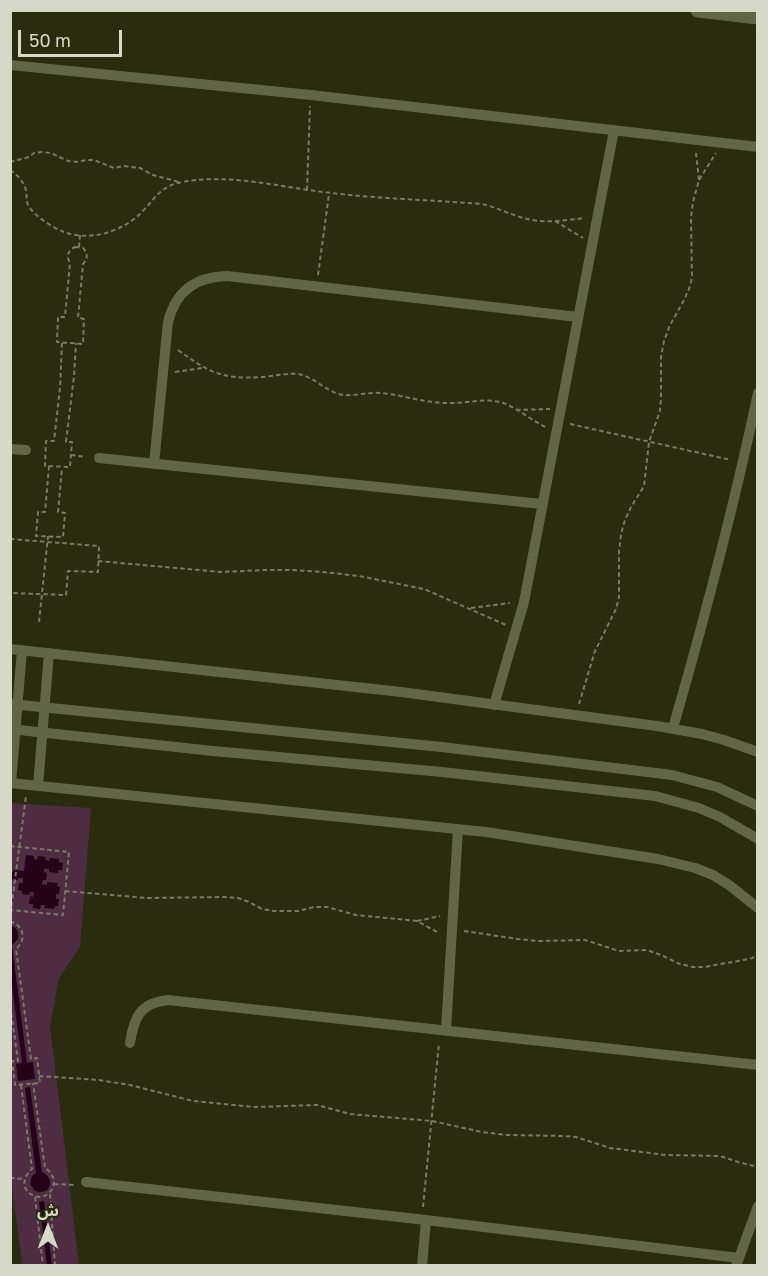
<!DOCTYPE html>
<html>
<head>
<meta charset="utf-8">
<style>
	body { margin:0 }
	#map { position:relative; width:768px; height:1276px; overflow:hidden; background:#292c0f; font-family:"Golos Text","Noto Sans Arabic",sans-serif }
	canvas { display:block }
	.frame { position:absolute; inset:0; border:12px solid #d6d9c8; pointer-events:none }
	.north { position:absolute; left:18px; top:1198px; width:60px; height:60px; -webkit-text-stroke:4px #292c0f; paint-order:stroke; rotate:0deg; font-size:16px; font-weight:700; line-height:24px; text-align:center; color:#d6d9c8 }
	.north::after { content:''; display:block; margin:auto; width:21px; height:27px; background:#d6d9c8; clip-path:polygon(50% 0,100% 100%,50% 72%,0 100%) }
	.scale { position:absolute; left:18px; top:30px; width:104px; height:27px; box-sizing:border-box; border:3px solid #d6d9c8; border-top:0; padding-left:8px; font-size:18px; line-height:21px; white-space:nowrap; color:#d6d9c8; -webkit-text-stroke:4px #292c0f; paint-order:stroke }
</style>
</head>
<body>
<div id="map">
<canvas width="768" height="1276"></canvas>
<div class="frame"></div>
<div class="north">ش</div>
<div class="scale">50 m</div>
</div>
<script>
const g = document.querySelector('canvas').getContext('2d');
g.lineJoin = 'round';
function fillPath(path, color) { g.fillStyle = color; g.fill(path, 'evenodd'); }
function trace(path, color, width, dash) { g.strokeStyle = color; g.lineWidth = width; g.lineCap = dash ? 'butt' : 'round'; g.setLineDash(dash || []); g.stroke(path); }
const green = new Path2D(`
	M10 803 91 808 80 947 59 978 50 1026 79 1265 23 1266 22 1263 10 1171Z`);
const water = new Path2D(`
	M26 855 34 856V859L37 860 38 856 46 857 45 860 49 861 50 858 59 859V862L63 863 62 870H58V873L49 872V869H44V872L47 873 46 880H43L42 884 47 885V882L58 883 57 886 60 887 59 894H56V899H59L58 906H55L54 909 44 908 45 905H41L40 909 33 908V904H29L30 896 33 897 34 892H30L29 895 22 894V891L18 890 19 883H23V878H18V880L11 879V872H13V870L24 871Z
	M10 925C17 927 19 932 18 939L12 945 27 1063 33 1062 35 1079 18 1081 16 1064 22 1063 11 978Z
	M30 1087 42 1172C56 1179 51 1196 35 1191L30 1184 32 1176 36 1173 25 1088Z
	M44 1201 52 1265H47L39 1202Z`);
const path = new Path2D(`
	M696 153 699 180
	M10 162 29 157 34 153 42 152 51 153 68 161 78 162 86 160H94L114 168 123 166 140 168 153 175 179 182
	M10 170C17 174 25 183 26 191 27 196 26 200 28 205 33 215 53 228 64 232 91 242 124 231 143 211 156 197 161 186 182 182 231 173 283 188 332 193 382 199 432 200 482 204 499 208 515 217 532 220 549 223 568 220 585 218
	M307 190 310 106
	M555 221 583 238
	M75 247 83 248C88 253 88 259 83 264L78 318 84 319 83 344 57 342 58 317H65L70 263C66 256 68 250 75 247Z
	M79 247 80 235
	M318 275 329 194
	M62 343 60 388 54 441H46L45 466 70 467 72 442H66L74 376 76 343
	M178 350C208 372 223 380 262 377 274 376 286 373 298 374 315 377 326 392 343 395 355 396 368 392 380 393 404 395 427 404 452 403 470 403 488 397 506 404 519 410 532 420 545 427
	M175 372 202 368
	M516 410 550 409
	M570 424 731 460
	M71 455 86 457
	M49 466 45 512H38L36 536 63 537 65 513 58 512 62 468
	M10 539 99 546 98 572 68 571 66 595 10 593
	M98 561 221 572 265 570H292L323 572 359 576 424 589 506 625
	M471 608 510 603
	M39 622 48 536
	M579 704 595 651 616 609 619 597V551L621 534 625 520 631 507 644 486 649 442 660 411 661 398V357L664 341 670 325 683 302 689 289 692 278 691 218 693 202 699 180 716 153
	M10 846 69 852 63 915 10 910
	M65 891 147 898 225 897 238 898 249 902 262 909 274 911H298L314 907H327L356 915 417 921 439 933
	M10 921C24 926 27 939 16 949L31 1059 37 1058 40 1083 15 1085 12 1061H18L10 1004
	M11 921V910L26 796
	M417 921 440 916
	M464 931 518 939 538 941 585 940 619 951 647 950 661 955 680 964 693 967H704L749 959 758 956
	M39 1076 99 1080 130 1085 193 1101 223 1104 254 1107 317 1105 350 1114 432 1121 482 1132 507 1135 564 1136 576 1137 610 1148 666 1155 720 1156 738 1162 758 1167
	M21 1085 32 1169C19 1180 23 1196 41 1197 50 1195 54 1189 54 1179L49 1171 45 1168 33 1083
	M10 1178 24 1179
	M54 1184 76 1185
	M50 1194 55 1266
	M35 1197 43 1266
	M423 1207 439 1043`);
const minor = new Path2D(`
	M10 65 311 95 758 147
	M10 449 26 450
	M99 458 542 504
	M154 464 168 322C176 291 195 277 227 276L578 317
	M10 649 401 692 657 726 702 734 724 740 758 752
	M10 704 442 747 672 775 717 787 758 806
	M494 705 524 602 614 130
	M673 728C705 617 734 506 758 393
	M10 729 213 751 442 772 655 796 699 808 720 817 758 839
	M10 783 486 832 658 859 695 868 713 875 729 885 758 908
	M11 783 22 650
	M38 786 49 653
	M446 1030 458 829
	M130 1043C134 1017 140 1003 168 1000L758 1065
	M86 1182 426 1220 739 1258
	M422 1266 426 1220
	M736 1266 758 1206`);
const secondary = new Path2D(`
	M698 10 758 17`);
fillPath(green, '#4e2d43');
fillPath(water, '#24021a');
trace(path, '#787b63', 2, [4.5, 3]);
trace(minor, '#626648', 10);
trace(secondary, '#626648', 15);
</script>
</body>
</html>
